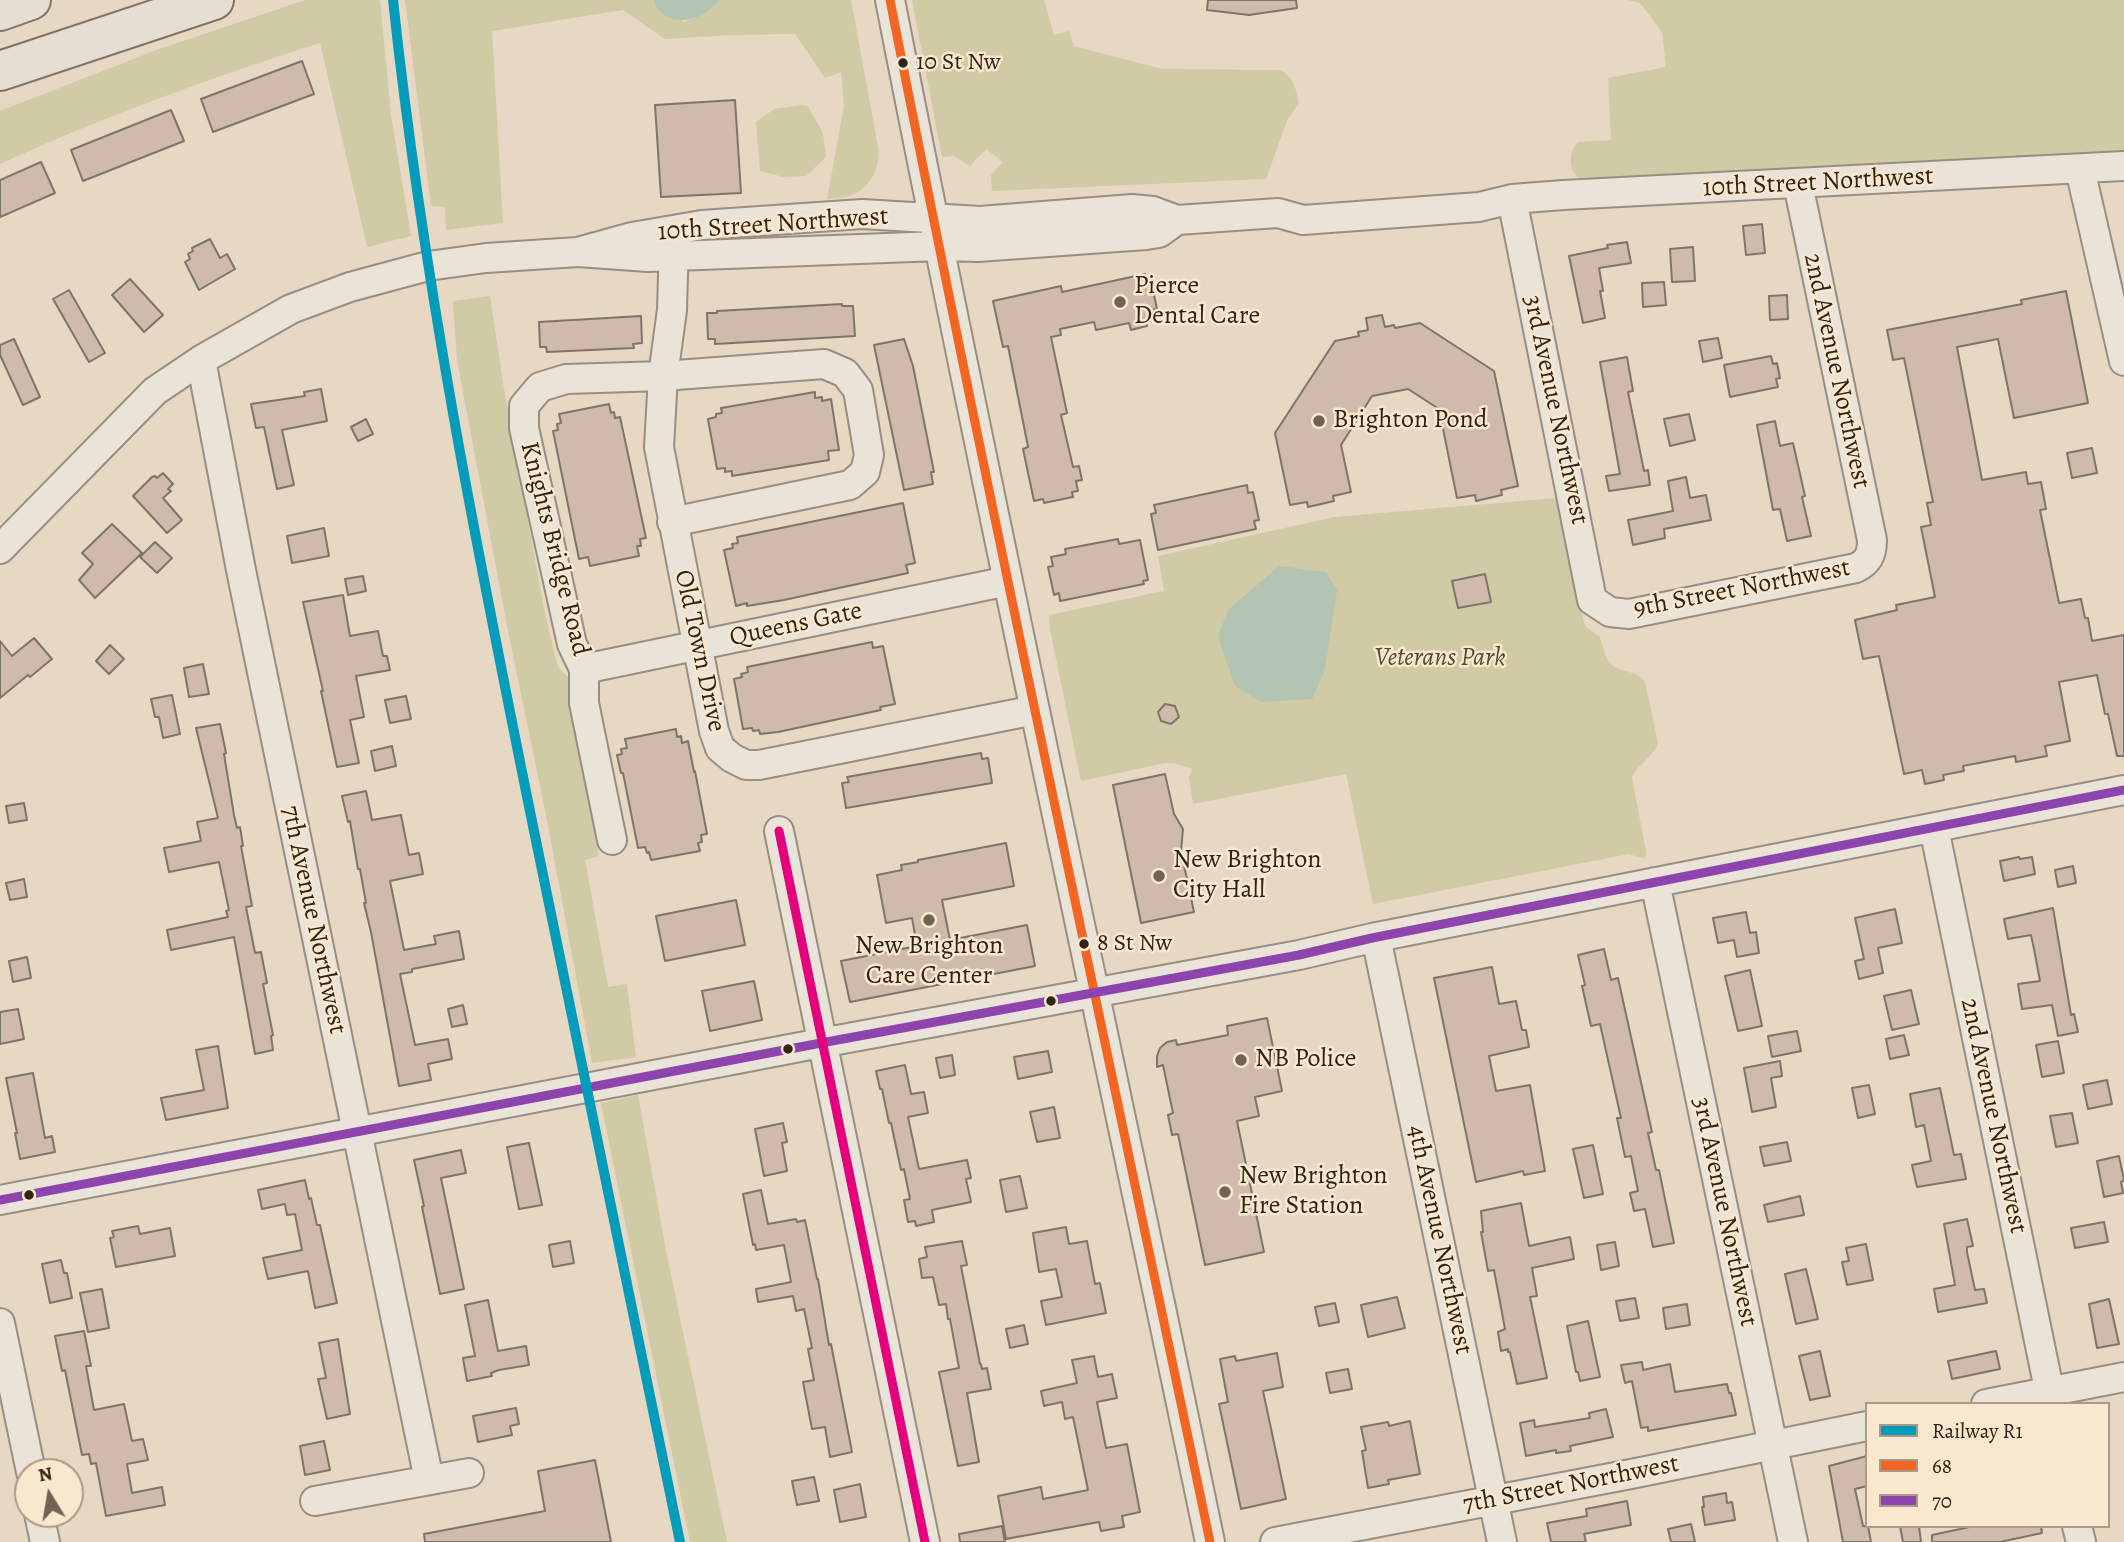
<!DOCTYPE html>
<html>
<head>
<meta charset="utf-8">
<style>
	body { margin:0 }
	#map { position:relative; width:2124px; height:1542px; overflow:hidden; background:#e7d8c3; font-family:Alegreya,serif }
	canvas { display:block }
	.legend { position:absolute; left:1865px; top:1402px; width:245px; height:126px; box-sizing:border-box; background:#f9e7ce; border:2px solid #a99986; margin:0; padding:9px 12px; list-style:none; font-size:21px; color:#302419 }
	.legend li { display:flex; align-items:center; gap:14px; height:35px }
	.legend b { width:35px; border:2px solid #a99986 }
	.north { position:absolute; left:14px; top:1458px; width:70px; height:70px; box-sizing:border-box; background:#f9e7ce; border:2px solid #a99986; border-radius:50%; rotate:349deg; font-size:19px; font-weight:700; line-height:28px; text-align:center; color:#302419 }
	.north::after { content:''; display:block; margin:auto; width:24px; height:32px; background:#706354; clip-path:polygon(50% 0,100% 100%,50% 72%,0 100%) }
</style>
</head>
<body>
<div id="map">
<canvas width="2124" height="1542"></canvas>
<ul class="legend">
<li><b style="height:9px;background:#059cbc"></b>Railway R1</li>
<li><b style="height:9px;background:#f26522"></b>68</li>
<li><b style="height:9px;background:#8e44ad"></b>70</li>
</ul>
<div class="north">N</div>
</div>
<script>
const g = document.querySelector('canvas').getContext('2d');
g.lineJoin = 'round';
function fillPath(path, color) { g.fillStyle = color; g.fill(path, 'evenodd'); }
function trace(path, color, width, dash) { g.strokeStyle = color; g.lineWidth = width; g.lineCap = dash ? 'butt' : 'round'; g.setLineDash(dash || []); g.stroke(path); }
function label(font, color, halo, rows, align = 'center') {
  g.font = font + ' Alegreya,serif'; g.lineWidth = 5; g.setLineDash([]); g.textBaseline = 'middle'; g.strokeStyle = halo; g.fillStyle = color; for (const [text, x, y, turn = 0] of rows) {
    g.save(); g.translate(x, y); g.rotate((+turn || 0) * Math.PI / 180); g.textAlign = isNaN(turn) ? turn : align; if (halo) g.strokeText(text, 0, 0); g.fillText(text, 0, 0); g.restore();
  }
}
const green = new Path2D(`
	M305 0H380L391 115 411 236 367 247 320 43C213 77 102 117 0 164V111L159 49Z
	M405 0H654L684 22 711 10 719 0H851L878 147C881 169 868 193 845 197 840 199 833 198 827 199L844 106 841 72 825 78 795 34 731 35 665 39 623 10 492 31 503 223 446 230 445 207 431 206Z
	M912 0H1044L1054 35 1069 31 1074 46 1162 69 1280 70C1293 76 1296 89 1299 102L1287 121 1266 179 992 191 991 175 1003 162 986 149 970 166 954 156 942 157Z
	M1628 0H2124V151L1580 179C1568 171 1568 152 1578 142L1611 140 1608 78 1666 67 1662 32 1640 3Z
	M802 105 808 106 823 133 826 157 806 176 783 177 760 171 756 122 774 109Z
	M490 296 503 383 544 609 558 667 570 679 574 690 581 762 599 856 585 860 608 987 627 984 636 1057 592 1063 546 815 508 631 457 360 453 301Z
	M1557 498 1584 623 1587 628 1599 636C1604 645 1603 655 1610 663 1620 674 1637 669 1645 682L1658 743C1653 758 1637 764 1632 778L1646 851 1645 859 1629 854 1373 904 1346 774 1193 804 1189 777 1192 769 1174 763H1165L1081 781 1050 630 1049 615 1164 591 1158 556 1334 517Z
	M638 1095 666 1251 727 1542H690L601 1103Z`);
const water = new Path2D(`
	M654 0H719C706 22 662 31 654 0Z
	M1279 566 1326 572 1337 590 1325 669 1312 699 1262 702 1235 686 1218 637 1228 610Z`);
const building = new Path2D(`
	M1208 0H1296L1297 8 1249 15 1207 10Z
	M302 61 314 94 213 132 201 99Z
	M735 100 741 193 661 197 655 105Z
	M171 110 184 141 83 181 71 150Z
	M41 162 55 193 0 217V180Z
	M1762 224 1765 253 1746 255 1743 226Z
	M210 239 220 258 227 254 235 269 199 290 185 262 190 259 188 254 193 251 192 248Z
	M1627 242 1631 263 1599 268 1603 291H1600L1605 318 1583 323 1569 256 1608 248 1607 245Z
	M1693 247 1695 281 1672 282 1670 249Z
	M1145 274 1147 283 1151 281 1157 309 1152 310 1154 317 1146 319 1147 326 1131 330 1129 323 1096 330 1094 322 1060 329 1061 335 1051 337 1067 413 1061 415 1073 467 1079 466 1082 480 1076 481 1078 491 1072 492 1073 497 1044 503 1043 499 1034 501 1023 449 1028 447 1008 346 1003 347 993 301 1061 286 1062 292Z
	M130 279 163 315 144 332 112 295Z
	M1664 282 1666 305 1643 307 1642 283Z
	M69 290 105 353 89 362 53 299Z
	M2066 291 2088 403 2014 418 1998 339 1957 347 1982 480 2026 472 2028 484 2041 482 2046 509 2040 510 2059 603 2081 599 2085 618H2088L2092 641 2124 635V756H2117L2108 714H2105L2097 675 2059 682 2070 741 2045 746 2047 756 2016 762 2015 756 1963 766 1964 771 1943 775 1944 780 1925 784 1922 770 1904 774 1879 656 1863 659 1855 620 1897 610 1896 605 1935 597 1921 527 1931 525 1927 503 1933 502 1904 358 1893 360 1887 330 2022 304 2021 300Z
	M1787 295 1788 319 1770 320 1769 296Z
	M842 304V306H853L855 336 715 344V339H708L707 313H717V311Z
	M1382 315 1385 327 1394 325 1395 328 1420 323 1494 371 1518 486 1501 490 1502 495 1476 501 1475 495 1457 498 1439 409 1408 389 1372 396 1341 445 1351 492 1333 496 1334 501 1308 507 1307 502 1290 505 1275 433 1335 341 1359 336 1358 332 1368 330 1366 318Z
	M641 316 642 343 633 344 634 348 547 352 546 347H540L539 322Z
	M1718 338 1722 358 1703 362 1699 341Z
	M14 339 40 397 23 405 0 355V345Z
	M904 339 913 366 934 472H931L933 484 904 490 874 345Z
	M1771 356 1773 364 1777 363 1780 378 1776 379 1778 387 1730 397 1724 365Z
	M1627 357 1633 391 1628 392 1644 471 1648 470 1650 485 1609 491 1606 476 1620 474 1600 362Z
	M321 389 327 421 282 430 294 485 277 489 264 427 256 428 251 404 305 396 304 392Z
	M815 392V398L822 397V401L831 399 839 450 828 451 829 460 732 476V471L725 472V468L717 469 708 419 716 417V414L722 413 721 408Z
	M609 404 611 413 614 412 615 418 620 417 646 538 640 539 641 546H637L639 556 590 566 588 557 579 559 553 431 558 430 557 424 561 423 559 414Z
	M1689 414 1695 440 1670 446 1664 419Z
	M366 419 373 434 358 441 351 427Z
	M1775 421 1780 446 1793 443 1805 496 1802 497 1811 536 1787 541 1780 509 1773 510 1757 425Z
	M2092 448 2097 473 2072 478 2067 453Z
	M163 473 173 484 168 489 171 491 163 498 182 520 167 533 133 496 152 477 155 476 157 478Z
	M1686 477 1690 498 1706 495 1711 520 1664 529 1665 538 1633 545 1628 520 1673 511 1668 481Z
	M1247 485 1248 493 1253 492 1259 520 1254 521 1256 529 1158 550 1151 514 1156 513 1154 505Z
	M903 503 915 563 906 565 908 573 784 600 747 606V603L736 606 724 550 733 548 732 544 738 543 737 537Z
	M112 524 142 553 95 598 79 580 93 564 82 553Z
	M324 528 329 556 292 563 287 536Z
	M1118 539 1119 544 1140 540 1148 580 1143 581 1144 584 1060 601 1059 593 1054 595 1048 567 1053 566 1051 557 1066 554 1065 549Z
	M155 542 172 558 157 573 140 557Z
	M1485 574 1491 602 1458 608 1452 581Z
	M363 576 366 591 348 595 345 579Z
	M343 595 350 636 378 631 383 656H387L390 670 356 676 364 717 350 720 359 763 337 767 321 691H323L303 602Z
	M34 638 52 659 30 677 28 675 0 698V641L12 656Z
	M872 642 873 648 883 646 895 704 880 707 881 710 778 732 760 734 759 730 753 731 752 728 743 729 734 679 742 677 741 674 748 672 747 667Z
	M110 645 124 659 109 674 96 661Z
	M203 664 209 694 189 697 184 668Z
	M172 695 180 734 163 738 159 717H155L151 699Z
	M406 696 411 719 390 723 385 700Z
	M1165 704 1175 706 1179 717 1171 724 1161 721 1158 712Z
	M220 724 226 753 224 754 234 815 237 828 240 827 243 846H241L252 906 246 907 255 953 261 952 267 983 263 984 273 1035 271 1036 273 1050 255 1054 234 937 171 950 167 930 228 917 226 911 229 910 219 862 169 872 164 848 201 841 197 822 218 818 196 728Z
	M676 729 677 737 681 736 682 743 688 741 694 772 695 771 707 834 701 835 702 842 698 843 700 851 651 860 649 852 647 853 645 847 638 848 623 773H621L617 755 622 754 621 749 627 748 625 739Z
	M392 746 396 766 375 771 371 751Z
	M981 753 982 759 988 758 992 783 846 808 842 783 849 782 847 777Z
	M1165 774 1174 814 1183 829 1181 851 1194 912 1141 923 1113 785Z
	M366 791 372 820 401 815 409 855 419 853 423 874 390 881 404 950 436 944 434 936 459 931 464 959 412 969V972L400 974 415 1045 448 1039 452 1059 428 1064 431 1080 399 1086 371 932 364 903H366L360 869H358L350 821 348 822 342 796Z
	M24 803 27 820 9 823 6 806Z
	M1006 843 1014 886 942 900 950 940 1027 925 1035 966 850 1002 841 961 917 946 912 918 886 923 877 875 902 870 901 865 918 862V860Z
	M2019 857 2020 859 2032 857 2035 874 2004 881 2000 861Z
	M2073 866 2076 883 2058 887 2055 870Z
	M24 879 27 897 10 900 6 883Z
	M736 900 745 945 665 961 656 916Z
	M2053 908 2071 1015 2074 1014 2078 1032 2058 1036 2052 1005 2022 1009 2018 984 2040 981 2034 949 2031 935 2008 939 2004 919Z
	M1895 909 1902 943 1878 948 1883 973 1859 979 1855 961 1864 959 1855 918Z
	M1746 912 1750 933 1756 932 1759 953 1737 957 1734 940 1718 943 1713 918Z
	M1604 949 1611 980 1618 978 1652 1132 1648 1133 1656 1170H1659L1674 1243 1653 1247 1645 1209 1634 1211 1630 1193 1638 1191 1631 1156 1625 1157 1617 1118H1621L1600 1024 1591 1026 1582 986 1585 985 1578 955Z
	M27 957 31 978 13 982 9 961Z
	M1492 967 1499 1004 1516 1001 1522 1030H1526L1529 1047 1489 1056 1496 1091 1530 1085 1545 1171 1524 1175 1523 1171 1476 1182 1434 978Z
	M1750 970 1762 1026 1738 1031 1725 976Z
	M754 981 762 1020 710 1031 702 991Z
	M1911 990 1919 1024 1892 1030 1884 996Z
	M463 1005 467 1024 452 1027 448 1009Z
	M18 1009 24 1039 0 1044V1012Z
	M1267 1018 1282 1091 1255 1097 1259 1116 1237 1121 1264 1252 1205 1265 1178 1134 1172 1135 1168 1115 1173 1113 1163 1065 1157 1067V1056L1160 1048 1167 1042 1176 1040 1177 1045 1228 1035 1227 1026Z
	M1797 1031 1801 1051 1772 1057 1768 1036Z
	M1904 1035 1909 1055 1890 1059 1886 1039Z
	M2058 1041 2064 1073 2042 1077 2036 1045Z
	M218 1046 228 1108 166 1120 161 1098 204 1090 196 1050Z
	M1048 1051 1052 1072 1018 1079 1014 1057Z
	M952 1055 955 1075 940 1078 936 1058Z
	M1780 1061 1782 1076 1771 1078 1776 1107 1752 1112 1744 1068Z
	M905 1065 911 1094 924 1092 928 1113 908 1117 919 1169 967 1160 971 1178 966 1179 971 1202 932 1210 934 1222 916 1226 915 1221 908 1222 904 1200 910 1199 904 1169 901 1170 891 1123H889L882 1089H880L876 1071Z
	M33 1073 45 1138 52 1136 55 1152 20 1159 15 1133H17L6 1078Z
	M2107 1080 2112 1104 2088 1109 2083 1085Z
	M1869 1085 1875 1114 1858 1118 1852 1088Z
	M1940 1088 1954 1155 1961 1154 1966 1179 1917 1187 1912 1165 1931 1161 1924 1125 1916 1127 1910 1094Z
	M1054 1107 1060 1138 1037 1142 1030 1112Z
	M2072 1113 2078 1143 2056 1147 2050 1116Z
	M783 1123 787 1142 782 1143 787 1171 764 1176 755 1129Z
	M1787 1142 1791 1161 1764 1166 1760 1147Z
	M529 1143 542 1205 519 1209 507 1147Z
	M1593 1145 1603 1194 1584 1198 1573 1149Z
	M461 1150 466 1173 441 1178 464 1289 440 1294 422 1207 424 1206 414 1160Z
	M2119 1156 2124 1180 2121 1182 2123 1193 2104 1197 2097 1161Z
	M1020 1176 1027 1208 1006 1212 1000 1180Z
	M305 1180 309 1199 311 1198 317 1225H320L337 1303 315 1308 308 1271 268 1279 263 1258 302 1250 295 1214 287 1215 285 1204 262 1209 258 1190Z
	M761 1190 768 1224 796 1219 797 1222 805 1220 817 1279H818L829 1345 831 1344 852 1452 830 1457 825 1427 812 1429 803 1382 814 1380 808 1349 812 1348 804 1309 796 1311 793 1296 758 1302 756 1289 791 1282 784 1245 756 1250 755 1244 753 1245 743 1194Z
	M1800 1196 1804 1215 1768 1222 1764 1205Z
	M1521 1203 1529 1246 1570 1237 1574 1259 1532 1268 1537 1296 1530 1297 1547 1378 1517 1384 1510 1352H1508V1349L1501 1351 1498 1332 1505 1329 1494 1270 1488 1271 1481 1232H1483L1481 1211Z
	M1967 1219 1973 1246 1967 1247V1252L1975 1290 1984 1289 1987 1303 1938 1312 1934 1289 1955 1285 1944 1224Z
	M2104 1222 2108 1242 2075 1248 2071 1228Z
	M138 1226 140 1234 170 1228 175 1256 116 1267 110 1238 114 1237 112 1231Z
	M1066 1227 1069 1244 1087 1241 1095 1284 1100 1283 1106 1313 1046 1325 1041 1301 1062 1297 1056 1269 1039 1272 1033 1233Z
	M570 1241 574 1263 553 1267 549 1245Z
	M962 1241 967 1265 961 1266 980 1364H981L982 1369 987 1368 991 1389 967 1393 979 1462 958 1466 939 1372 959 1368 950 1319H948L946 1304 939 1305 933 1277 922 1278 919 1259 927 1257 925 1247Z
	M1615 1242 1619 1266 1601 1270 1597 1245Z
	M1866 1244 1873 1280 1847 1285 1842 1262 1849 1261 1846 1248Z
	M61 1260 64 1273H67L72 1298 50 1303 42 1264Z
	M1806 1269 1818 1319 1796 1324 1785 1274Z
	M102 1289 109 1328 88 1332 80 1293Z
	M1397 1297 1405 1328 1368 1337 1361 1305Z
	M1635 1298 1639 1318 1620 1321 1616 1301Z
	M2109 1299 2119 1344 2097 1348 2089 1304Z
	M488 1300 498 1351 526 1346 529 1365 499 1370 491 1373 492 1376 467 1381 463 1358 475 1356 465 1305Z
	M1335 1303 1339 1322 1319 1326 1315 1307Z
	M1687 1304 1690 1325 1666 1329 1663 1308Z
	M1588 1321 1600 1377 1580 1381 1578 1372H1576L1567 1326Z
	M1024 1325 1028 1344 1010 1348 1006 1329Z
	M84 1331 91 1366H86L94 1410 124 1404 132 1441 143 1439 148 1460 127 1464 132 1493 162 1487 165 1505 106 1516 96 1463 91 1464 89 1454 82 1455 65 1370 62 1371 55 1336Z
	M338 1339 350 1414 327 1419 318 1379 326 1378 319 1343Z
	M1820 1351 1830 1396 1810 1400 1799 1356Z
	M1996 1351 2000 1369 1952 1379 1948 1361Z
	M1277 1353 1283 1387 1263 1391 1286 1499 1241 1509 1219 1404 1228 1402 1220 1359 1235 1356 1236 1361Z
	M1094 1356 1098 1377 1112 1374 1117 1398 1097 1402 1106 1448 1127 1444 1140 1512 1122 1516 1124 1527 1101 1531 1099 1522 1006 1539 998 1496 1041 1487 1043 1499 1088 1490 1073 1417 1065 1419 1062 1402 1044 1406 1041 1391 1077 1383 1072 1360Z
	M1642 1362 1643 1370 1670 1364 1675 1392 1727 1384 1729 1393H1731L1736 1415 1648 1431V1427L1641 1428 1632 1381 1625 1383 1621 1365Z
	M1348 1369 1352 1389 1330 1393 1326 1373Z
	M516 1408 519 1424 510 1426 512 1435 478 1442 473 1416Z
	M1606 1409 1613 1437 1570 1446 1571 1451 1556 1453V1450L1526 1456 1520 1423 1534 1420 1535 1427 1590 1418 1589 1413Z
	M1410 1421 1420 1474 1388 1480 1389 1484 1368 1488 1362 1451 1366 1450 1361 1427 1388 1422 1389 1426Z
	M324 1441 330 1470 305 1475 300 1446Z
	M1867 1456V1486L1855 1489 1863 1526H1868L1871 1542H1843L1829 1466Z
	M595 1460 611 1542H425L424 1534 545 1511 538 1471Z
	M814 1477 819 1501 797 1505 792 1481Z
	M860 1484 866 1517 840 1522 834 1490Z
	M1726 1493 1727 1503 1732 1502 1735 1520 1705 1525 1702 1507H1704L1703 1497Z
	M1627 1501 1631 1525 1584 1534 1586 1542H1551L1547 1523 1587 1516 1586 1509Z
	M1691 1524 1695 1542H1671L1668 1529Z
	M1002 1526 1005 1542H960L959 1534Z
	M1900 1526H1919L1921 1542H1903Z
	M1974 1526H2041L2042 1533 2000 1542H1932V1535Z`);
const minor = new Path2D(`
	M890 0C991 515 1103 1028 1210 1542
	M2080 169 2124 361
	M1512 199 1592 600 1610 612 1629 614 1856 568C1868 562 1872 555 1872 540L1798 184
	M674 240 672 310 663 376 659 447 714 731 720 748 732 758 746 765H759L1035 710
	M578 252 632 237 702 225 862 214 980 221 1132 209 1153 211 1177 220 1278 213 1303 220 1479 207 1512 199 1563 195 2124 166
	M201 360 242 575 429 1480
	M0 549 155 391 201 360 291 309 350 287 428 266 486 258 578 252 648 257 939 246 978 247 1146 235 1159 233 1177 220
	M584 669 1008 581
	M1934 828 2052 1404
	M779 831 925 1542
	M612 840 584 703V669L572 644 524 428V406L540 387 566 379 663 376 824 364 845 373 858 390 869 455 865 472 850 485 672 522
	M1655 882 1793 1542
	M1376 937 1502 1542
	M0 1200 821 1043 1299 955 1372 938 2124 790
	M0 1323 31 1472
	M1986 1404 2124 1377
	M315 1501 469 1473
	M39 1514 45 1542
	M2077 1526 2081 1542
	M1275 1542 1631 1474 1867 1426`);
const highway = new Path2D(`
	M0 11 31 0
	M0 71 214 0`);
const bus1 = new Path2D(`
	M890 0C991 515 1103 1028 1210 1542`);
const bus2 = new Path2D(`
	M0 1200 821 1043 1299 955 1372 938 2124 790`);
const bus3 = new Path2D(`
	M779 831 925 1542`);
const rail1 = new Path2D(`
	M393 0C423 281 478 555 534 831 582 1068 631 1305 680 1542`);
const markers = [
	[903,63,6,"#302419"],
	[1120,302,7,"#706354"],
	[1319,421,7,"#706354"],
	[1159,876,7,"#706354"],
	[929,920,7,"#706354"],
	[1084,944,6,"#302419"],
	[1051,1001,6,"#302419"],
	[788,1049,6,"#302419"],
	[1241,1060,7,"#706354"],
	[1225,1192,7,"#706354"],
	[29,1195,6,"#302419"]
];
const busNames = [
	["10 St Nw",916,63],
	["8 St Nw",1097,944]
];
const streetNames = [
	["10th Street Northwest",1818,183,-3],
	["10th Street Northwest",773,225,-4],
	["2nd Avenue Northwest",1836,371,78],
	["3rd Avenue Northwest",1555,410,78],
	["Knights Bridge Road",554,549,76],
	["9th Street Northwest",1742,589,-11],
	["Queens Gate",796,625,-12],
	["Old Town Drive",699,651,78],
	["7th Avenue Northwest",313,920,78],
	["2nd Avenue Northwest",1993,1116,78],
	["3rd Avenue Northwest",1724,1212,78],
	["4th Avenue Northwest",1439,1240,78],
	["7th Street Northwest",1571,1485,-11]
];
const poiNames = [
	["Pierce",1134,287],
	["Dental Care",1134,317],
	["Brighton Pond",1333,421],
	["New Brighton",1173,861],
	["City Hall",1173,891],
	["New Brighton",929,947,"center"],
	["Care Center",929,977,"center"],
	["NB Police",1255,1060],
	["New Brighton",1239,1177],
	["Fire Station",1239,1207]
];
const parkNames = [
	["Veterans Park",1440,659]
];
fillPath(green, '#d0caa5');
fillPath(water, '#b3c4b3');
fillPath(building, '#cfbaac');
trace(building, '#7e7569', 2);
trace(minor, '#988e81', 32);
trace(highway, '#7e7569', 42);
trace(minor, '#eae3d8', 28);
trace(highway, '#e7ded2', 38);
trace(bus1, '#f26522', 9);
trace(bus2, '#8e44ad', 9);
trace(bus3, '#e5007d', 9);
trace(rail1, '#059cbc', 10);
for (const [x, y, r, color] of markers) { const dot = new Path2D(); dot.arc(x, y, r, 0, 2 * Math.PI); g.fillStyle = color; g.fill(dot); trace(dot, '#f9e7ce', 2.5); }
label('24px', '#302419', '#f9e7ce', busNames, 'left');
label('26px', '#302419', '#f9e7ce', streetNames);
label('26px', '#302419', '#f9e7ce', poiNames, 'left');
label('italic 26px', '#544b36', '#f9e7ce', parkNames);
</script>
</body>
</html>
